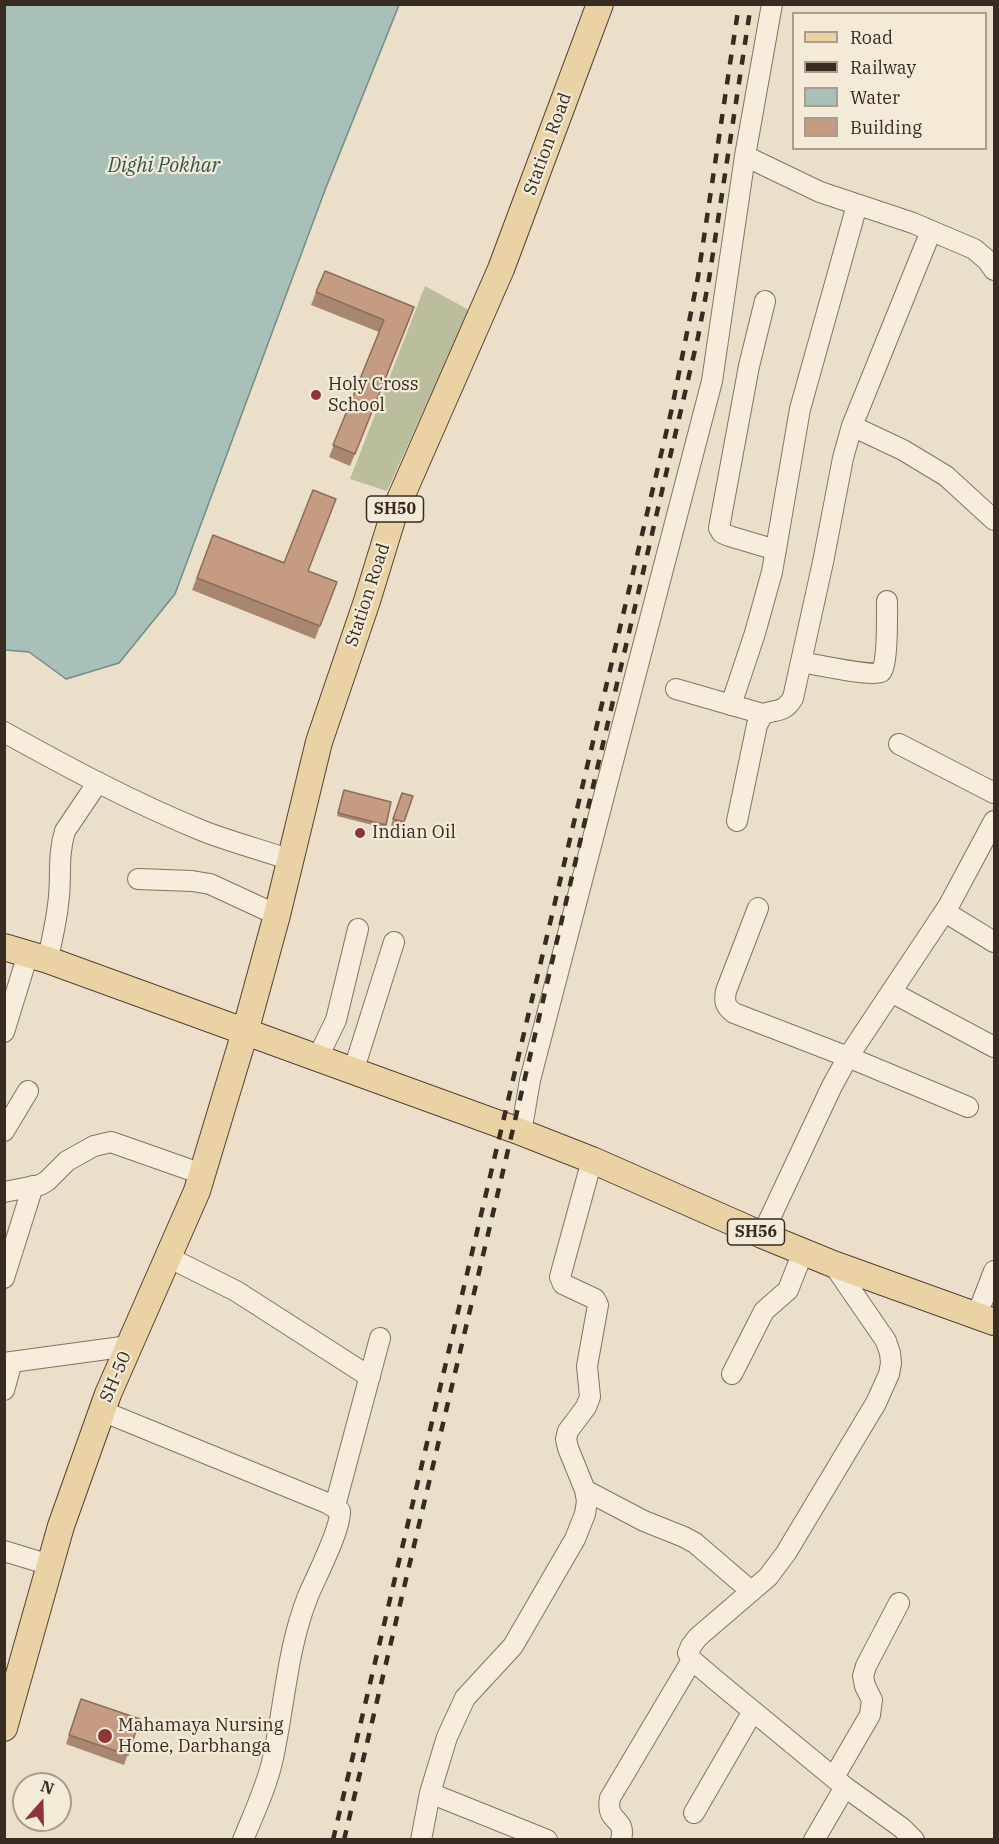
<!DOCTYPE html>
<html>
<head>
<meta charset="utf-8">
<style>
	body { margin:0 }
	#map { position:relative; width:999px; height:1844px; overflow:hidden; background:#ebdfc9; font-family:"IBM Plex Serif",serif }
	canvas { display:block }
	.frame { position:absolute; inset:0; border:6px solid #382b21; pointer-events:none }
	.legend { position:absolute; left:792px; top:12px; width:195px; height:138px; box-sizing:border-box; background:#f3ead8; border:2px solid #a89e8f; margin:0; padding:8px 10px; list-style:none; font-size:18px; color:#382b21 }
	.legend li { display:flex; align-items:center; gap:12px; height:30px }
	.legend b { width:30px; border:2px solid #a89e8f }
	.north { position:absolute; left:12px; top:1772px; width:60px; height:60px; box-sizing:border-box; background:#f3ead8; border:2px solid #a89e8f; border-radius:50%; rotate:20deg; font-size:16px; font-weight:700; line-height:24px; text-align:center; color:#382b21 }
	.north::after { content:''; display:block; margin:auto; width:21px; height:27px; background:#8f3539; clip-path:polygon(50% 0,100% 100%,50% 72%,0 100%) }
</style>
</head>
<body>
<div id="map">
<canvas width="999" height="1844"></canvas>
<div class="frame"></div>
<ul class="legend">
<li><b style="height:8px;background:#ead2a5"></b>Road</li>
<li><b style="height:8px;background:#382b21"></b>Railway</li>
<li><b style="height:16px;background:#a9c0b8"></b>Water</li>
<li><b style="height:16px;background:#c59c82"></b>Building</li>
</ul>
<div class="north">N</div>
</div>
<script>
const g = document.querySelector('canvas').getContext('2d');
g.lineJoin = 'round';
function fillPath(path, color) { g.fillStyle = color; g.fill(path, 'evenodd'); }
function trace(path, color, width, dash) { g.strokeStyle = color; g.lineWidth = width; g.lineCap = dash ? 'butt' : 'round'; g.setLineDash(dash || []); g.stroke(path); }
function label(font, color, halo, rows, align = 'center') {
  g.font = font + ' "IBM Plex Serif",serif'; g.lineWidth = 4.5; g.setLineDash([]); g.textBaseline = 'middle'; g.strokeStyle = halo; g.fillStyle = color; for (const [text, x, y, turn = 0] of rows) {
    g.save(); g.translate(x, y); g.rotate((+turn || 0) * Math.PI / 180); g.textAlign = isNaN(turn) ? turn : align; if (halo) g.strokeText(text, 0, 0); g.fillText(text, 0, 0); g.restore();
  }
}
const cemetery = new Path2D(`
	M425 286 469 310 387 491 350 479Z`);
const water = new Path2D(`
	M4 5H399L325 190 175 594 119 663 66 679 29 652 5 650Z`);
const minor = new Path2D(`
	M745 156 820 192 913 223 974 249 987 260 994 270
	M765 301 749 366 719 528 722 533 729 536 776 550
	M852 426 903 450 946 476 994 520
	M801 662C813 664 873 677 881 672 888 666 887 612 887 601
	M676 689 763 714
	M731 705 755 633 772 572 800 409 857 205
	M4 732C69 768 134 803 203 831 231 842 262 850 291 860
	M899 744 994 793
	M737 821 757 725 763 714C777 709 784 713 793 698L823 562 843 458 852 426 931 231
	M138 879 192 881 210 884 277 915
	M758 908 726 991C724 1002 725 1006 734 1013L848 1057 968 1107
	M945 912 994 942
	M48 960C51 942 56 924 58 905 62 880 57 856 65 831L98 782
	M891 992 994 1047
	M4 1032 28 954
	M317 1059 336 1020 358 929
	M353 1072 394 942
	M4 1131 28 1091
	M521 1133 530 1080 712 381 745 156 772 4
	M4 1192 40 1185 47 1181 67 1161 94 1146 111 1142 202 1174
	M762 1235 832 1086 848 1057 949 905 994 821
	M168 1257 236 1291 370 1377
	M833 1264 886 1341 890 1353 891 1363 889 1374 876 1403 786 1553 768 1577 698 1637 691 1646 688 1653 692 1660 719 1683 845 1787 902 1828 914 1840
	M4 1278 33 1186
	M977 1315 994 1271
	M4 1363 129 1346
	M732 1374 764 1311 788 1290 803 1252
	M4 1390 12 1362
	M102 1411 327 1503 340 1511C341 1529 316 1577 308 1596 287 1649 285 1703 273 1758 267 1786 254 1813 243 1840
	M585 1490 644 1521 684 1537 695 1543 751 1591
	M335 1506 380 1338
	M4 1551 50 1565
	M834 1777 870 1715 872 1700 865 1686 863 1676 866 1666 899 1603
	M430 1793 547 1840
	M694 1813 753 1711
	M421 1840 430 1793 447 1737 465 1698 513 1646 575 1539 585 1514 587 1501 585 1490 568 1448 566 1439 568 1431 586 1407 590 1397 587 1366 598 1305 595 1299 563 1284 560 1277 592 1160
	M621 1840C627 1816 605 1824 610 1798L692 1660
	M814 1840 845 1787`);
const major = new Path2D(`
	M4 947 48 960 513 1129 592 1160 762 1235 833 1264 994 1322
	M4 1728 61 1526 108 1394 197 1191 245 1032 277 915 319 742 367 601 394 513 501 269 600 4`);
const rail = new Path2D(`
	M333 1840 672 408 698 277 739 4
	M344 1840 513 1129 698 337 709 279 751 4`);
const wall = new Path2D(`
	M316 292 410 319 350 466 329 457 379 332 311 305Z
	M213 535 337 582 315 639 192 590Z
	M343 793 386 825 384 828 337 816Z
	M402 793 413 796 402 829 391 825Z
	M81 1699 140 1719 124 1765 66 1744Z`);
const building = new Path2D(`
	M325 271 414 307 355 454 333 445 384 320 316 292Z
	M313 490 336 499 308 571 337 582 320 626 197 578 213 535 284 563Z
	M344 790 391 802 386 825 338 813Z
	M402 793 413 796 404 822 393 819Z
	M81 1699 140 1719 128 1755 69 1735Z`);
const markers = [
	[316,395,6,"#8f3539"],
	[360,833,6,"#8f3539"],
	[105,1736,8,"#8f3539"]
];
const shields = [
	[395,509,57],
	[756,1232,57]
];
const shieldNames = [
	["SH50",395,509],
	["SH56",756,1232]
];
const streetNames = [
	["Station Road",548,144,-70],
	["Station Road",368,595,-72],
	["SH-50",116,1377,-67]
];
const poiNames = [
	["Holy Cross",328,385],
	["School",328,406],
	["Indian Oil",372,833],
	["Mahamaya Nursing",118,1726],
	["Home, Darbhanga",118,1747]
];
const waterNames = [
	["Dighi Pokhar",164,166]
];
fillPath(cemetery, '#bbbe9c');
fillPath(water, '#a9c0b8');
trace(water, '#708d85', 1.5);
trace(minor, '#86725f', 22);
trace(major, '#544133', 28);
trace(minor, '#f6eddc', 20);
trace(major, '#ead2a5', 26);
trace(rail, '#382b21', 4.5, [10, 10]);
fillPath(wall, '#a98670');
fillPath(building, '#c59c82');
trace(building, '#8a6d5b', 1.5);
for (const [x, y, r, color] of markers) { const dot = new Path2D(); dot.arc(x, y, r, 0, 2 * Math.PI); g.fillStyle = color; g.fill(dot); trace(dot, '#f3ead8', 2); }
for (const [x, y, w] of shields) { const box = new Path2D(); box.roundRect(x - w / 2, y - 13, w, 26, 4.5); g.fillStyle = '#f3ead8'; g.fill(box); trace(box, '#382b21', 1.5); }
label('bold 16px', '#382b21', null, shieldNames);
label('18px', '#382b21', '#f3ead8', streetNames);
label('18px', '#382b21', '#f3ead8', poiNames, 'left');
label('italic 20px', '#325652', '#f3ead8', waterNames);
</script>
</body>
</html>
